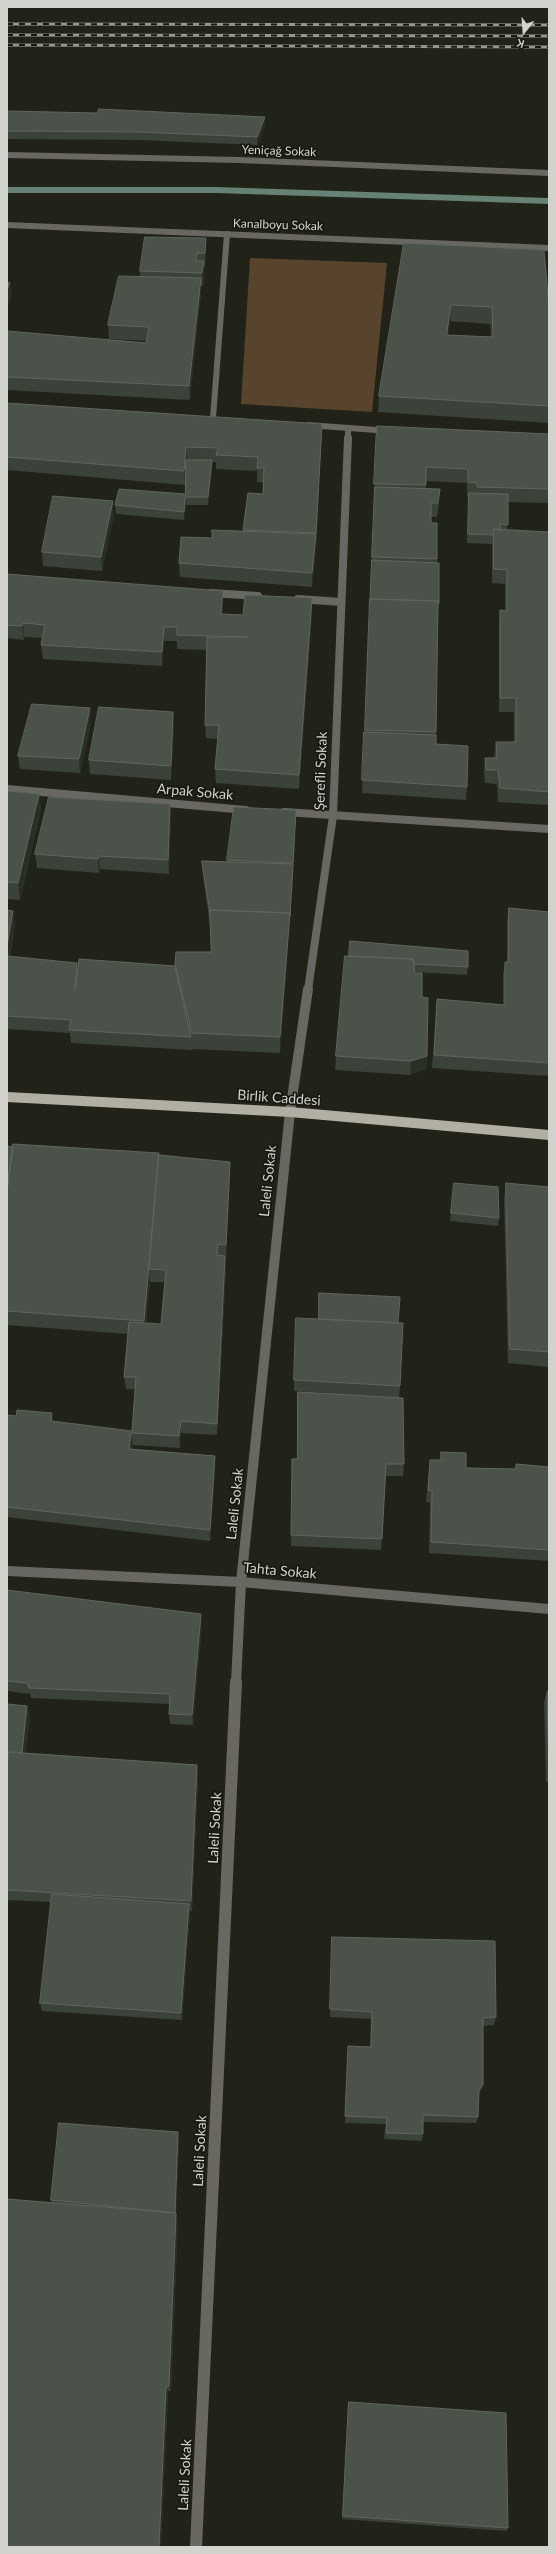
<!DOCTYPE html>
<html>
<head>
<meta charset="utf-8">
<style>
	body { margin:0 }
	#map { position:relative; width:556px; height:2554px; overflow:hidden; background:#212319; font-family:Lato,sans-serif }
	canvas { display:block }
	.frame { position:absolute; inset:0; border:8px solid #d1d3cc; pointer-events:none }
	.north { position:absolute; left:504px; top:12px; width:40px; height:40px; -webkit-text-stroke:3px #181910; paint-order:stroke; rotate:197deg; font-size:11px; font-weight:700; line-height:16px; text-align:center; color:#d1d3cc }
	.north::after { content:''; display:block; margin:auto; width:14px; height:18px; background:#d1d3cc; clip-path:polygon(50% 0,100% 100%,50% 72%,0 100%) }
</style>
</head>
<body>
<div id="map">
<canvas width="556" height="2554"></canvas>
<div class="frame"></div>
<div class="north">K</div>
</div>
<script>
const g = document.querySelector('canvas').getContext('2d');
g.lineJoin = 'round';
function fillPath(path, color) { g.fillStyle = color; g.fill(path, 'evenodd'); }
function trace(path, color, width, dash) { g.strokeStyle = color; g.lineWidth = width; g.lineCap = dash ? 'butt' : 'round'; g.setLineDash(dash || []); g.stroke(path); }
function label(font, color, halo, rows, align = 'center') {
  g.font = font + ' Lato,sans-serif'; g.lineWidth = 3.5; g.setLineDash([]); g.textBaseline = 'middle'; g.strokeStyle = halo; g.fillStyle = color; for (const [text, x, y, turn = 0] of rows) {
    g.save(); g.translate(x, y); g.rotate((+turn || 0) * Math.PI / 180); g.textAlign = isNaN(turn) ? turn : align; if (halo) g.strokeText(text, 0, 0); g.fillText(text, 0, 0); g.restore();
  }
}
const green = new Path2D(`
	M250 258 387 263 372 412 241 404Z`);
const stream = new Path2D(`
	M7 187H216L549 198V204L216 193H7Z`);
const minorFar3 = new Path2D(`
	M7 155 239 160 549 173
	M7 225 549 248
	M213 418 227 234
	M308 425 390 431
	M348 439V428`);
const minorFar2 = new Path2D(`
	M211 593 258 596
	M298 599 341 602
	M7 789 246 810
	M284 812 549 829
	M308 990 333 816 348 438`);
const minorFar1 = new Path2D(`
	M7 1571 241 1582 549 1609
	M236 1683 241 1582 290 1112 308 989`);
const minor = new Path2D(`
	M196 2547 236 1682`);
const major = new Path2D(`
	M7 1097 290 1112 549 1135`);
const rail = new Path2D(`
	M7 24 549 25
	M7 35 549 36
	M7 45 549 47`);
const wall = new Path2D(`
	M7 111 265 125 257 145 140 140 7 139Z
	M145 237 206 251 205 267H204V275L203 286H201V292L190 400 7 390V331L146 343V341L109 339 108 325 140 277V271Z
	M404 243 549 308V423L378 412 379 396ZM450 321 490 324 491 337 448 335Z
	M7 403 322 424 316 548 312 587 180 577 179 563 212 538 243 531 248 493 263 494V482H257V471L216 469V462H212V468L208 505H186L184 520 116 514 115 505 185 494 186 477 185 485 7 470Z
	M377 426 549 434V503L508 502 507 530 549 532V805L498 802 497 784 485 783 484 772 485 758H494L496 742H514V712H499V624L500 610 505 611V584L492 583V544L467 543 469 496H467V483L426 481V488L439 503 437 517H431V523L437 559 439 603 438 613 436 744 467 787 466 800 362 793Z
	M114 515 102 571 43 566 42 552Z
	M7 574 223 605 222 614 243 615 312 612 299 789 216 783 215 769 218 739 206 738 205 725 207 650 177 649V641H164L162 666 43 659 41 645 42 638 24 637V640L7 638Z
	M173 712 174 726 171 780 90 774 89 760Z
	M91 722 80 773 20 769 18 756Z
	M7 791 39 794 41 810 20 900 7 899Z
	M170 804 171 818 169 874 100 869 99 873 37 868 35 854Z
	M296 810 293 877 280 1053 192 1049V1045V1050L71 1043 70 1033 7 1029V910L15 924 10 956 78 969 176 968 175 964 211 952 210 926 203 874 202 861 227 862V860Z
	M509 908 549 912V1076L432 1068 437 999 503 1005V975L505 962H507V922Z
	M345 956 468 967 467 975 414 972 422 997 427 1056 426 1069 410 1075 335 1070 336 1056Z
	M7 1146 159 1155 230 1162V1175L226 1257H225L226 1268 217 1435 181 1433 180 1448 133 1445 132 1449 215 1456V1467L210 1541 7 1517V1415L132 1431 135 1389H126L124 1377 128 1334 7 1325ZM150 1282H165L161 1324H146Z
	M454 1183 499 1218 498 1226 450 1221Z
	M506 1183 549 1187V1367L508 1363 504 1199Z
	M398 1323 400 1386 399 1398 404 1464 403 1476H386L381 1550 291 1546 292 1459H297L326 1393 294 1391V1380Z
	M441 1452 466 1468 515 1469 516 1464 549 1467V1561L429 1553 430 1502H426L429 1471 440 1460Z
	M7 1590 202 1624 193 1725 170 1724 169 1714 170 1704 31 1698 30 1694 7 1691Z
	M549 1691V1782H546L544 1702 547 1692Z
	M7 1704 27 1706 30 1716 26 1753 197 1765 198 1776 192 1911H190L182 2020 42 2011 40 2003 51 1902 7 1900V1766L8 1762H7Z
	M332 1937 496 2017 494 2025 483 2026V2085L481 2092 479 2094 478 2117 476 2123 423 2122V2134L422 2141 384 2139 386 2124 345 2123 348 2046 370 2047 371 2019 330 2017Z
	M178 2132 179 2139 176 2213 178 2220 171 2391H168L161 2547H7L52 2203 51 2200Z
	M349 2402 508 2528 506 2531 342 2519 348 2405Z`);
const shadedWall = new Path2D(`
	M265 117V125L257 145V137Z
	M206 238V251L205 267V253Z
	M204 261V275L203 286 202 273Z
	M201 278V292L190 400 189 386Z
	M10 283 12 296 7 308V290Z
	M451 305 450 321 446 351 447 335Z
	M322 424 316 548 312 587V573L316 536Z
	M186 447 187 461 185 485 184 471Z
	M212 460V468L208 505V497Z
	M185 497 186 505 184 520V512Z
	M113 501 114 515 102 571 101 557Z
	M223 591V605L221 628V614Z
	M312 598V612L299 789V775Z
	M23 623 24 637V640L22 626Z
	M164 627V641L162 666V652Z
	M90 708 91 722 80 773 79 759Z
	M173 712 174 726 171 780V766Z
	M39 794 41 810 20 900 18 883Z
	M170 804 171 818 169 874 168 860Z
	M296 810 293 877 280 1053V1037L293 866Z
	M99 856 100 869 99 873 98 859Z
	M13 911 15 924 7 969V946Z
	M427 1056 426 1069 410 1075 411 1061Z
	M159 1153 160 1168 149 1269 150 1282 145 1335 144 1321Z
	M230 1162V1175L226 1257V1245Z
	M225 1256 226 1268 217 1435V1424Z
	M52 1413 54 1425 51 1421Z
	M181 1421V1433L180 1448 179 1436Z
	M131 1433 133 1445 130 1460 129 1449Z
	M215 1456V1467L210 1541V1530Z
	M201 1614 202 1624 193 1725 192 1715Z
	M27 1706 30 1716 25 1763 22 1753Z
	M197 1765 198 1776 192 1911 191 1901Z
	M189 1904 190 1913 182 2020 181 2013Z
	M483 2085 481 2092 477 2097 479 2090Z
	M178 2132 179 2139 176 2219 175 2214Z
	M176 2213 178 2220 171 2391 169 2386Z
	M166 2387 168 2391 161 2547H159Z`);
const building = new Path2D(`
	M99 109 265 117 257 137 140 132 7 131V111L97 113Z
	M145 237 206 238 205 253H197L196 261H204L202 273 140 271Z
	M404 243 544 250 549 308V406L379 396ZM451 305 492 307 493 337 447 335Z
	M119 276 201 278 189 386 7 377V331L146 343 149 327 108 325Z
	M7 282 10 283 7 290Z
	M7 403 322 424 316 533 243 530 248 493 263 494 264 468H257L258 457 216 455 218 448 186 447 184 471 7 457Z
	M377 426 549 434V489L477 487V483L468 482V469L426 467V485L374 484Z
	M186 460H212L208 497H185L184 512 115 505 119 489 185 494Z
	M375 487 440 489 438 503H431V523H437V559L372 557Z
	M469 493 508 494V525L500 524V530L494 529 493 535 468 534Z
	M53 496 113 501 101 557 42 552Z
	M494 529 549 532V792L500 788 498 770H486L485 758H497L496 742H516V698H500V610L507 611V570L494 569Z
	M212 530 316 534 312 573 179 563 181 537 212 538Z
	M372 560 439 563V603H438V601L370 599V601Z
	M7 574 223 591 221 614 243 615 245 595 312 598 299 775 215 769 219 725H205L207 637H248L177 635V627H164L162 652 41 645 45 625 23 623 22 626 7 625Z
	M370 599 438 601 436 732 365 730Z
	M32 704 90 708 79 759 18 756Z
	M99 707 173 712 171 766 89 760Z
	M364 732 436 735V744L468 746 467 787 362 780Z
	M7 791 39 794 18 883 7 882Z
	M49 797 170 804 168 860 99 856 98 859 35 854Z
	M234 807 296 810 293 863 227 860Z
	M202 861 293 864 290 916V913L210 910V913Z
	M509 908 549 912V1063L434 1055 437 999 505 1005V962H508Z
	M7 910 13 911 7 946Z
	M210 910 290 913 280 1037 192 1033 175 964 176 952H211Z
	M350 941 468 951V967L414 964 413 959 349 956Z
	M7 956 77 963 75 990 79 959 175 966 191 1037 69 1030 71 1020 7 1016Z
	M345 956 413 959 415 973H422V997L428 998 427 1056 411 1061 336 1056Z
	M13 1144 159 1153 144 1321 7 1311V1192Z
	M7 1146 13 1147 7 1192Z
	M159 1155 230 1162 226 1245 218 1244 217 1255 225 1256 217 1424 181 1421 179 1436 131 1433 129 1449 215 1456 210 1530 7 1507V1415L16 1416 17 1410 52 1413 51 1421 132 1431 136 1377H124L129 1322 161 1324 166 1270 149 1269Z
	M454 1183 498 1187 499 1218 451 1213Z
	M506 1183 549 1187V1352L510 1349Z
	M319 1293 400 1297 398 1323 319 1319Z
	M296 1318 403 1323 400 1386 294 1380Z
	M298 1392 403 1398 404 1464H386L382 1539 291 1535 292 1459H297Z
	M441 1452 466 1453V1468L516 1469V1464L549 1467V1550L431 1542 432 1491 428 1490 430 1460H441Z
	M7 1590 201 1614 192 1715 169 1714 170 1694 29 1688 27 1683 7 1681Z
	M549 1691V1772L547 1692Z
	M7 1704 27 1706 22 1753 9 1752V1753H7Z
	M9 1752 197 1765 191 1901 7 1890V1766Z
	M52 1894 189 1904 181 2013 40 2003Z
	M332 1937 495 1941 496 2017 483 2018V2085L479 2090 478 2117 423 2115V2134L386 2133 387 2118 345 2116 348 2046 371 2047 372 2012 330 2009Z
	M59 2123 178 2132 175 2213 145 2210 51 2200Z
	M7 2199 176 2213 169 2386 166 2387 159 2547H7Z
	M349 2402 506 2413 508 2528 343 2516Z`);
const farStreetnames = [
	["Yeniçağ Sokak",279,151,2],
	["Kanalboyu Sokak",278,225,2]
];
const streetNames = [
	["Şerefli Sokak",321,771,-88],
	["Arpak Sokak",195,792,5],
	["Birlik Caddesi",279,1098,4],
	["Laleli Sokak",268,1181,-84],
	["Laleli Sokak",235,1504,-84],
	["Tahta Sokak",280,1571,5],
	["Laleli Sokak",215,1828,-87],
	["Laleli Sokak",200,2151,-87],
	["Laleli Sokak",185,2475,-87]
];
fillPath(green, '#58442d');
fillPath(stream, '#668274');
trace(minorFar3, '#696762', 6);
trace(minorFar2, '#696762', 8);
trace(minorFar1, '#696762', 10);
trace(minor, '#696762', 12);
trace(major, '#b1aea3', 10);
trace(rail, '#969890', 3);
trace(rail, '#181910', 2, [6]);
fillPath(wall, '#3b4239');
fillPath(shadedWall, '#2a2f26');
fillPath(building, '#4b5249');
trace(building, '#60665d', 1);
label('12px', '#d1d3cc', '#181910', farStreetnames);
label('14px', '#d1d3cc', '#181910', streetNames);
</script>
</body>
</html>
